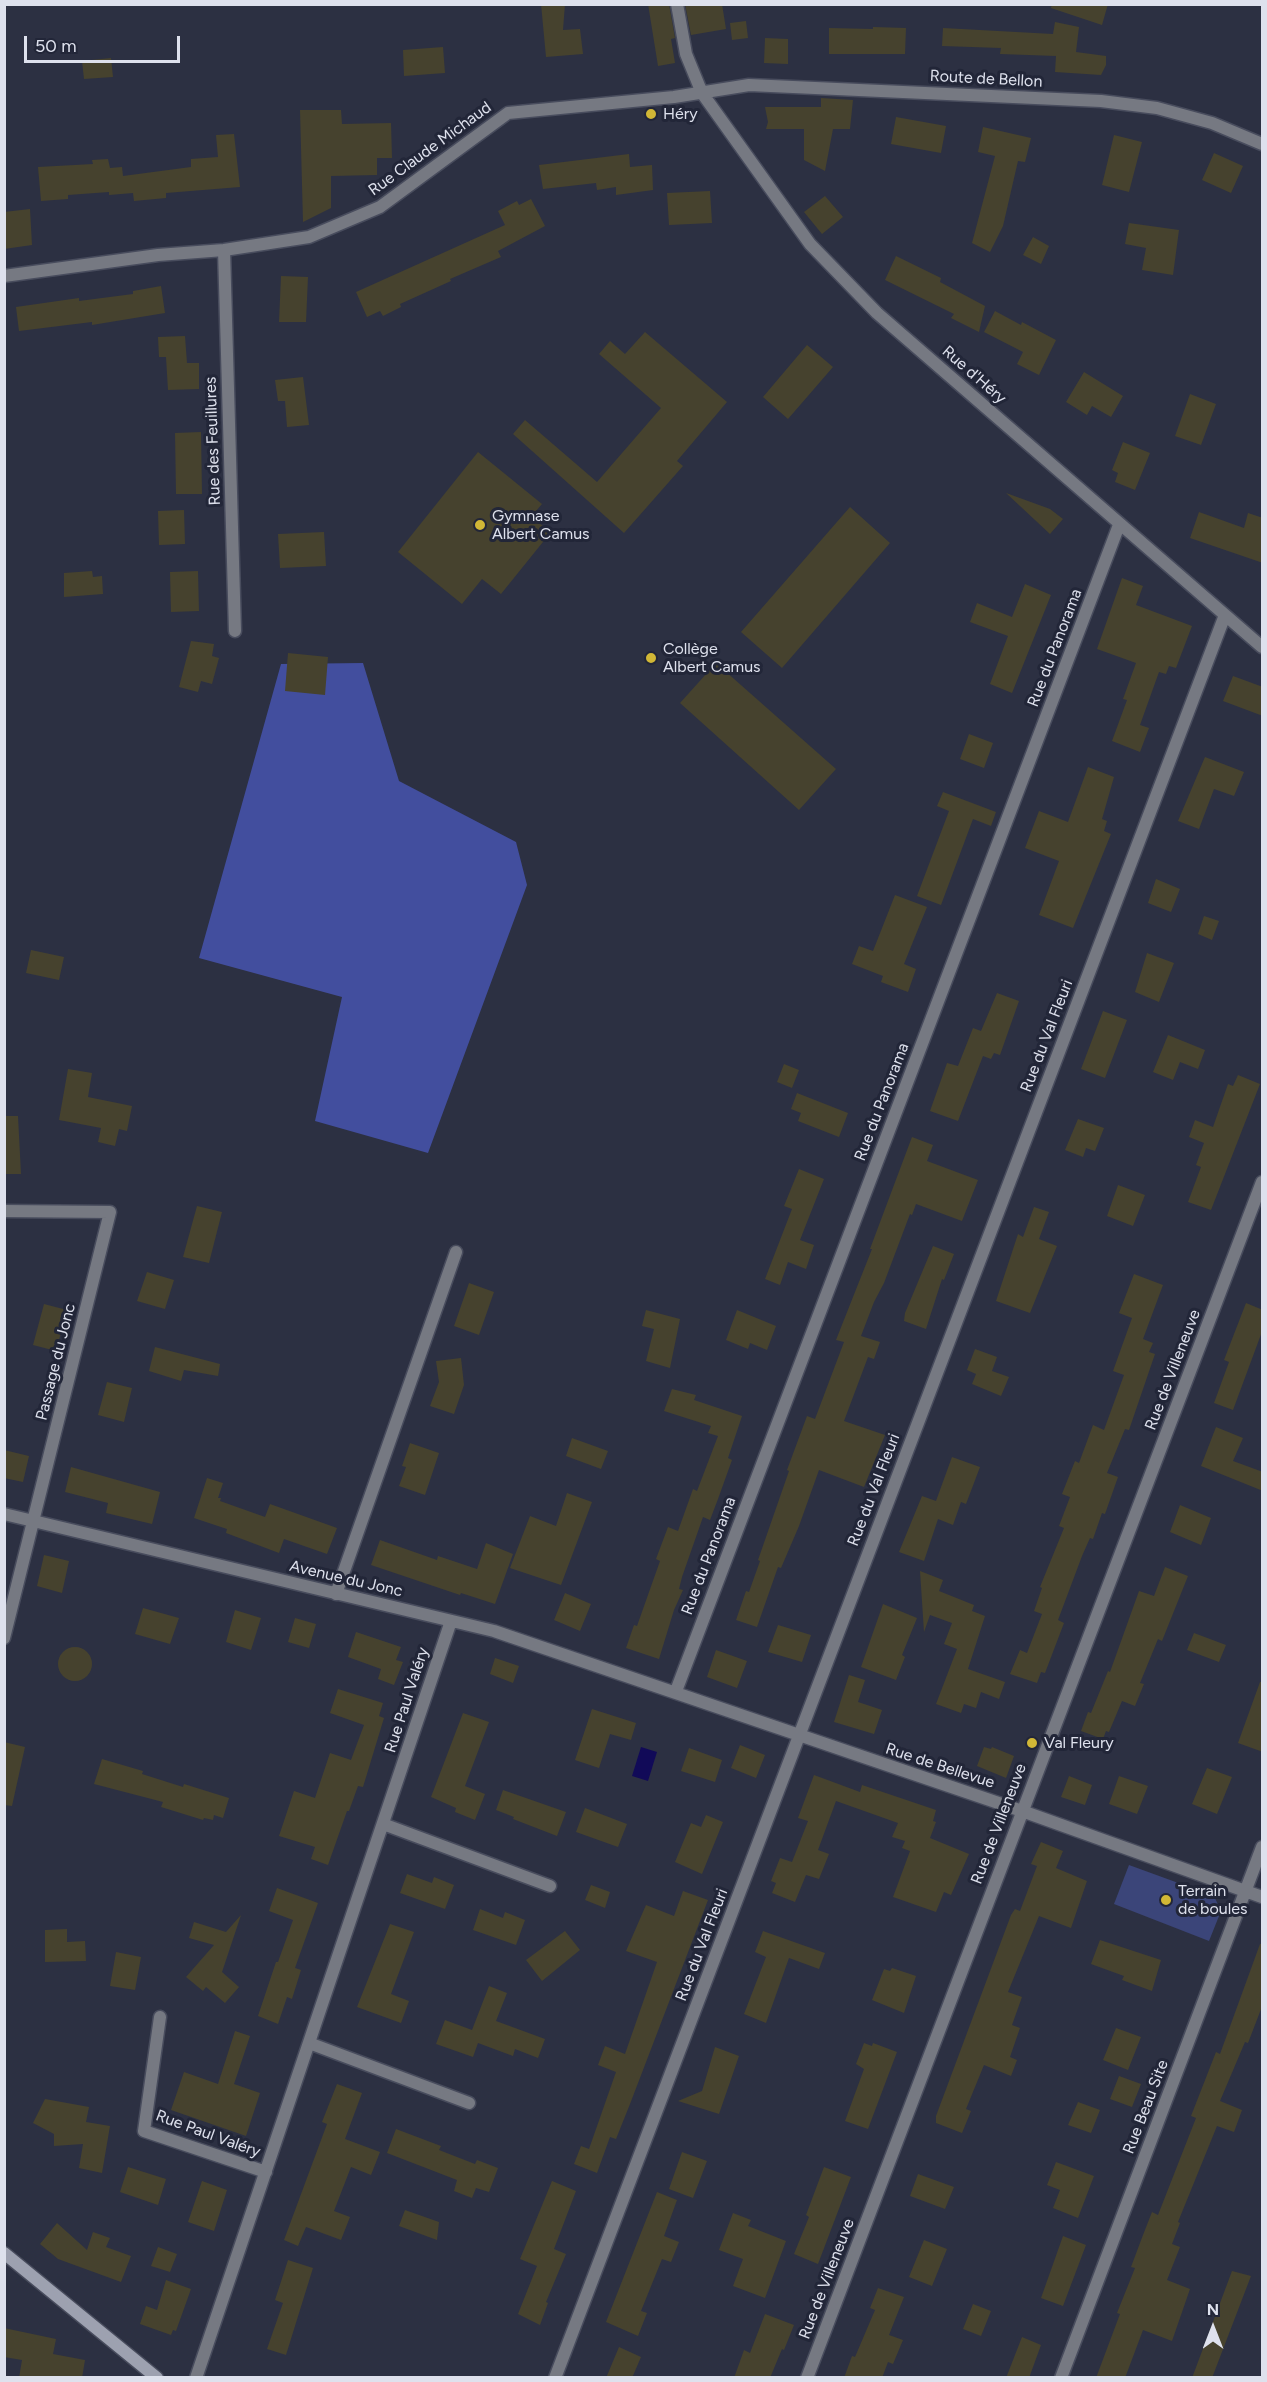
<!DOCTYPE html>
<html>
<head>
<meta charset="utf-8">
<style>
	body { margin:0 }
	#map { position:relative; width:1267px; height:2382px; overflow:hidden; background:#2c3042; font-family:Figtree,sans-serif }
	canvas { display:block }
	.frame { position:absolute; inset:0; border:6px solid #dee1ed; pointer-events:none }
	.north { position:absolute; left:1183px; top:2298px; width:60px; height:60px; -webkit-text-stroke:4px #222638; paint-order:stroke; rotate:0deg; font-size:16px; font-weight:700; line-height:24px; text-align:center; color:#dee1ed }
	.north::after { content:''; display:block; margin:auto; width:21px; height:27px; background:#dee1ed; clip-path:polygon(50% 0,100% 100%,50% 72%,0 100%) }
	.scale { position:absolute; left:24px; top:36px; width:156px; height:27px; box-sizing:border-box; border:3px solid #dee1ed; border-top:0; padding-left:8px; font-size:18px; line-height:21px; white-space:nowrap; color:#dee1ed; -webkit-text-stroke:4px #222638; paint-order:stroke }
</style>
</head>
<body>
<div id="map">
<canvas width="1267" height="2382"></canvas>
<div class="frame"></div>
<div class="north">N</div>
<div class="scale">50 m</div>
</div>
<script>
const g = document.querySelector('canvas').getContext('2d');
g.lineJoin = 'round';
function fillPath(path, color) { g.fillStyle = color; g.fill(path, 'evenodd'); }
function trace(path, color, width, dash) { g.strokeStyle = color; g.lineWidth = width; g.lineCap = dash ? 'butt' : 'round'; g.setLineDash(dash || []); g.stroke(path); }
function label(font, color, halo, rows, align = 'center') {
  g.font = font + ' Figtree,sans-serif'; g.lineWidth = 6; g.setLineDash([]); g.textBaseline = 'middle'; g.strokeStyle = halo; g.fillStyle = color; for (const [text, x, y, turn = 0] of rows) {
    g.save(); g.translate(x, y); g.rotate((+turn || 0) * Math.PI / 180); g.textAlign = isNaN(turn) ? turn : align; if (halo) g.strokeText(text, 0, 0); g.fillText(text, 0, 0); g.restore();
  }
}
const green = new Path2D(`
	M1129 1865 1214 1896 1221 1911 1209 1941 1114 1904Z`);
const forest = new Path2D(`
	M363 663 399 781 516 842 527 885 428 1153 315 1121 342 997 199 958 281 664Z`);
const water = new Path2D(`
	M641 1747 657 1752 648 1781 632 1776Z`);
const building = new Path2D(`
	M541 4H565L563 30 580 29 583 54 546 57Z
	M648 4H669L675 38 671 39 675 63 658 66Z
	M685 4H722L726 29 691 35Z
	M1052 4H1108L1102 25 1051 8Z
	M746 21 748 38 732 40 730 23Z
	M1055 22 1079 27 1076 52 1106 56V65L1101 75 1055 72 1056 56 1000 54 1001 48 942 46 943 28 1053 34Z
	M873 27 906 28 905 54H829V28L873 29Z
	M765 38 788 39V64L764 63Z
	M443 47 445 73 404 76 403 50Z
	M111 58 113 77 84 79 82 61Z
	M821 98 853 100 850 129H833L825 171 804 160V129H766L768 122 765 107H821Z
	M300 110H341L342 124 391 123 392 158H377V175L331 176V208L303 222Z
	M896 117 946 126 941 153 891 144Z
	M983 127 1031 138 1025 162 1018 161 1003 226 990 252 972 243 995 156 978 152Z
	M234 134 240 187 166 193V198L134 201 133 193 109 195V192L68 195V199L41 201 38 167 93 164 92 160 108 159 110 168 122 167 123 176 191 167V159L218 157 216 135Z
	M1114 135 1142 142 1129 192 1102 185Z
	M1214 153 1243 166 1231 193 1202 180Z
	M629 154 630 167 652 165 653 190 616 195V187L597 190 596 183 543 189 539 165Z
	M710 191 712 223 669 225 667 193Z
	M825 196 843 217 822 234 804 212Z
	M531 199 545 226 498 251 501 257 450 279 451 281 400 304 401 307 383 316 380 311 367 317 356 292 505 225 498 211 517 201 519 205Z
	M30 209 32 245 4 249V212Z
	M1129 223 1179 230 1173 275 1142 270 1146 248 1125 244Z
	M1033 237 1049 246 1041 264 1023 255Z
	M896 256 941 278 940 282 985 306 979 332 951 318 954 314 885 280Z
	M281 276 308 277 306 322H279Z
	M161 286 165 313 92 325V322L19 331 16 307 79 298V301L133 294V291Z
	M995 311 1021 325 1022 322 1056 340 1039 375 1017 364 1023 352 984 332Z
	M645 332 727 402 677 461 683 466 624 533 513 434 525 420 597 482 661 408 599 354 610 341 625 354Z
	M185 336 187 363H199V389L168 390 166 357H159L158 337Z
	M807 345 833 367 788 419 763 397Z
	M1084 372 1123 396 1111 417 1092 406 1087 415 1066 402Z
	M303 377 309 425 287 427 285 401H278L275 380Z
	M1190 394 1216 404 1201 445 1175 436Z
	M201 432 202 494H176L175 433Z
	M1123 442 1150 453 1135 490 1115 482 1118 473 1112 470Z
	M478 452 542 504 531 517 551 532 501 594 482 579 462 604 398 552Z
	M1006 493 1050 509 1063 519 1050 534Z
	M850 507 890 543 782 668 741 632Z
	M184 510 185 544 159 545 158 511Z
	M1199 512 1244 528 1248 513 1263 518V563L1190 538Z
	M324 532 326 566 280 568 278 534Z
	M92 571 93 577 102 576 103 594 64 597V573Z
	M198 571 199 611 171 612 170 572Z
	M1122 578 1143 586 1136 605 1192 626 1176 668 1169 666 1166 674 1159 672 1140 725 1149 728 1140 752 1112 741 1127 700 1123 699 1136 663 1097 649Z
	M1025 584 1051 595 1012 693 990 684 1008 636 970 622 977 603 1012 617Z
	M191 641 214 644 212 656 219 658 212 684 201 681 198 692 179 687Z
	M288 653 328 657 325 695 285 691Z
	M716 663 836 769 799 810 680 703Z
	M1233 676 1263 687V716L1223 701Z
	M969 734 993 743 984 768 960 759Z
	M1205 757 1244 772 1234 796 1214 789 1199 829 1178 821Z
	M1088 767 1114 777 1102 819 1107 821 1104 831 1111 834 1073 928 1039 915 1059 861 1025 848 1039 811 1068 822Z
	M943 792 996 812 991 826 973 819 941 905 917 896 949 811 937 806Z
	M1156 879 1180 889 1171 912 1148 903Z
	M895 895 927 907 904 964 916 969 908 992 881 982 883 976 852 964 859 946 873 951Z
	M1204 916 1219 921 1212 940 1198 934Z
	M31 950 64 957 59 980 26 973Z
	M1147 953 1174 963 1159 1002 1135 992Z
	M997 993 1019 1001 1000 1055 994 1053 991 1059 983 1056 958 1121 930 1111 947 1063 958 1066 973 1028 981 1031Z
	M1103 1011 1127 1020 1105 1078 1081 1069Z
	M1168 1035 1205 1050 1198 1069 1180 1062 1173 1080 1153 1072Z
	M784 1064 799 1070 792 1088 777 1082Z
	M68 1069 92 1073 88 1097 132 1106 127 1131 119 1129 115 1146 98 1142 101 1128 59 1120Z
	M1238 1075 1260 1084 1211 1210 1188 1202 1201 1167 1196 1165 1204 1143 1189 1137 1195 1120 1213 1127 1228 1084 1233 1086Z
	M797 1093 848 1113 839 1137 798 1121 801 1113 791 1109Z
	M4 1116H18L21 1174H4Z
	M1078 1119 1104 1128 1095 1151 1086 1148 1083 1157 1065 1150Z
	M912 1137 933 1145 927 1161 978 1180 962 1221 916 1204 912 1215 910 1214 884 1283 874 1302 861 1336 880 1342 874 1359 868 1357 844 1421 885 1435 864 1487 819 1470 799 1526 781 1568 778 1567 757 1627 736 1620 746 1591 749 1592 760 1561 758 1560 789 1471 787 1470 807 1416 815 1419 844 1342 836 1340 872 1249H870Z
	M799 1169 824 1179 800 1240 814 1245 806 1269 788 1262 780 1285 765 1279 792 1209 784 1206Z
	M1118 1185 1145 1195 1133 1226 1107 1216Z
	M197 1206 222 1212 209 1263 183 1257Z
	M1034 1207 1049 1212 1039 1239 1057 1246 1030 1313 996 1301 1018 1234 1023 1237Z
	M933 1246 954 1254 944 1280 942 1279 926 1329 904 1321 905 1313Z
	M147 1272 174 1280 165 1309 137 1301Z
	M1134 1274 1163 1285 1143 1339 1153 1343 1149 1352 1155 1354 1129 1430 1125 1429 1107 1473 1118 1477 1105 1514 1102 1513 1093 1539 1090 1538 1082 1556 1058 1620 1064 1623 1045 1673 1041 1672 1037 1683 1010 1674 1020 1650 1027 1653 1042 1614 1034 1611 1042 1588 1040 1587 1064 1528 1059 1526 1070 1497 1062 1494 1075 1461 1079 1463 1093 1425 1104 1430 1124 1375 1113 1371 1132 1318 1119 1313Z
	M469 1283 494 1292 479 1335 454 1326Z
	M1246 1303 1263 1310V1329L1233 1410 1214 1403 1229 1362 1224 1360Z
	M44 1304 67 1310 56 1351 33 1345Z
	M646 1310 680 1319 670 1368 646 1361 654 1329 642 1326Z
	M737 1310 776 1326 767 1350 750 1343 748 1349 726 1340Z
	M155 1347 220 1364 218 1376 184 1370 181 1381 149 1371Z
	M975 1349 997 1357 992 1371 1009 1377 1001 1396 972 1384 976 1374 967 1370Z
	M461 1358 464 1385 454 1414 430 1406 439 1382 436 1361Z
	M107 1382 132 1388 124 1422 98 1415Z
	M672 1389 696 1395 694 1400 742 1416 728 1458 732 1460 718 1499 710 1520 703 1517 682 1577 679 1589 683 1590 674 1610 659 1659 626 1648 634 1625 637 1626 660 1561 656 1559 668 1527 678 1531 693 1489 697 1491 718 1436 708 1433 711 1426 664 1411Z
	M1216 1427 1243 1438 1233 1461 1263 1472V1491L1201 1466Z
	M572 1438 608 1451 601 1469 566 1456Z
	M410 1443 439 1453 425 1495 399 1486 406 1467 402 1466Z
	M4 1450 29 1456 23 1482 4 1478Z
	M952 1457 980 1467 966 1504 961 1502 953 1525 938 1519 924 1561 899 1552 922 1496 936 1501Z
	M71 1467 160 1492 152 1524 106 1513 108 1503 65 1492Z
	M207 1478 223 1483 218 1498H221L220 1501 265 1517 270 1504 337 1528 327 1554 284 1539 279 1553 226 1533 227 1529 194 1518Z
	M567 1493 592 1502 561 1585 510 1568 530 1516 556 1526Z
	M1180 1505 1211 1518 1201 1545 1170 1532Z
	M380 1540 437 1560 438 1556 477 1569 486 1543 513 1554 495 1604 461 1593 460 1595 371 1565Z
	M44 1555 69 1561 62 1593 37 1586Z
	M1165 1567 1188 1576 1162 1641 1158 1639 1140 1683 1144 1684 1135 1706 1122 1701 1109 1732 1106 1731 1103 1739 1081 1731 1088 1712 1091 1713 1108 1671 1110 1672 1139 1591 1154 1596Z
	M920 1571 943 1580 939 1591 974 1605 972 1611 985 1616 968 1669 1005 1682 999 1699 981 1692 976 1708 964 1704 961 1713 936 1704 957 1649 944 1644 952 1623 930 1615 924 1632Z
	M565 1593 591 1604 580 1631 554 1620Z
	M883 1604 917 1618 902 1655 905 1657 896 1680 861 1667Z
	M143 1608 179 1618 170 1644 135 1634Z
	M235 1610 261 1618 251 1650 226 1642Z
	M295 1618 316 1624 309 1648 288 1642Z
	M778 1625 811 1635 802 1662 768 1652Z
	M356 1632 401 1647 396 1660 403 1662 394 1685 378 1679 381 1669 348 1657Z
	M1194 1633 1226 1645 1219 1662 1187 1650Z
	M58 1664a17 17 0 1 1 34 0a17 17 0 1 1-34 0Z
	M716 1650 747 1661 737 1688 707 1677Z
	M495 1658 519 1666 513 1683 490 1674Z
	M849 1675 865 1680 858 1702 882 1710 874 1734 834 1722Z
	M1260 1682H1263V1752L1238 1743Z
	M338 1689 383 1703 379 1716 384 1718 363 1787 358 1786 349 1811H347L328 1865 311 1859 315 1847 279 1836 294 1791 315 1798 330 1753 351 1760 364 1725 330 1713Z
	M592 1709 636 1723 631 1740 610 1734 599 1768 575 1760Z
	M463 1713 489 1722 465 1786 485 1794 475 1820 455 1812 456 1808 431 1797Z
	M4 1742 25 1747 12 1806 4 1805Z
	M740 1745 765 1755 756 1778 731 1768Z
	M984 1747 991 1749 992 1747 1014 1756 1006 1778 977 1766Z
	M689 1748 722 1760 715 1782 681 1771Z
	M102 1759 143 1771 142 1774 183 1787 184 1784 229 1798 223 1818 214 1815 213 1820 204 1818 203 1820 161 1807 163 1802 94 1784Z
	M1207 1768 1232 1777 1217 1814 1192 1804Z
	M814 1775 860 1792 862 1785 936 1810 933 1821 936 1822 930 1838 969 1854 951 1895 944 1892 936 1912 893 1897 910 1851 902 1848 905 1841 892 1837 898 1823 836 1801 818 1850 829 1854 819 1879 806 1875 795 1902 772 1893 776 1883 771 1881 780 1858 792 1862 808 1821 798 1818Z
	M1069 1776 1092 1785 1085 1805 1061 1797Z
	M1119 1776 1148 1786 1137 1814 1109 1804Z
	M503 1790 566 1812 557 1836 513 1819 514 1817 496 1810Z
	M585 1808 627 1824 618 1847 576 1832Z
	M706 1815 723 1822 702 1874 675 1862 691 1823 701 1827Z
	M1041 1842 1063 1851 1056 1868 1087 1881 1071 1928 1039 1916 1008 1992 1022 1997 1012 2025 1020 2028 1010 2057 1017 2060 1011 2076 984 2065 966 2109 971 2111 962 2133 936 2123V2116L1011 1915 1015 1909 1020 1911 1037 1866 1031 1864Z
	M407 1874 432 1883 434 1877 454 1885 445 1909 400 1893Z
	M591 1885 610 1892 605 1908 585 1900Z
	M277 1888 318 1903 295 1968 301 1970 292 1999 287 1997 278 2024 258 2016 276 1962H278L293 1920 269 1911Z
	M683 1891 708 1900 630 2104 616 2139 610 2137 597 2173 574 2164 581 2146 589 2149 616 2072 598 2065 605 2046 625 2054 657 1962 626 1951 646 1905 674 1916Z
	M480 1909 503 1918 505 1912 525 1920 516 1945 473 1930Z
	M241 1915 222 1972 239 1987 225 2003 206 1987 203 1991 186 1977 214 1945 189 1938 194 1922 226 1932Z
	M390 1924 414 1932 391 1994 409 2001 401 2023 357 2007Z
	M67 1929V1942L85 1941 86 1961 45 1962V1930Z
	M565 1931 580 1950 542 1981 526 1960Z
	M763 1931 825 1953 819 1969 789 1958 766 2023 744 2014 766 1957 755 1952Z
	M1100 1940 1161 1960 1152 1991 1122 1980 1124 1976 1091 1964Z
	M1260 1944H1263V2004L1248 2043 1245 2042 1220 2101 1242 2110 1234 2132 1217 2126 1178 2222 1180 2223 1172 2244 1180 2247 1167 2280 1190 2289 1172 2341 1143 2330 1125 2378H1096L1120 2314 1117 2313 1135 2268 1131 2267 1143 2235 1152 2212 1158 2215 1196 2118 1191 2116 1216 2052 1220 2054Z
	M116 1952 141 1957 135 1990 110 1986Z
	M892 1968 916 1976 904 2013 872 2000 884 1969 890 1971Z
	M489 1986 507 1993 496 2021 545 2039 538 2058 515 2049 513 2056 478 2043 473 2057 436 2044 445 2020 472 2030Z
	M1116 2028 1141 2037 1128 2070 1103 2060Z
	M235 2031 250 2036 234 2084 260 2093 246 2136 171 2110 184 2072 218 2084Z
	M864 2043 872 2046 873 2043 897 2052 868 2129 845 2121 864 2069 856 2064Z
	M715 2047 739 2056 719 2114 678 2101 702 2091Z
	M1119 2076 1141 2084 1132 2107 1110 2099Z
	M337 2084 362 2093 345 2139 380 2152 371 2175 351 2167 334 2211 350 2217 341 2240 306 2227 298 2246 284 2240 327 2124 322 2122Z
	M45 2099 89 2107 86 2122 110 2126 102 2173 79 2168 83 2144 54 2146V2134L33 2123Z
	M1078 2102 1100 2110 1091 2133 1068 2125Z
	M396 2129 441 2146 439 2150 475 2164 477 2160 498 2168 489 2192 476 2188 472 2198 454 2191 457 2180 387 2153Z
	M682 2152 707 2161 693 2198 669 2189Z
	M1056 2162 1094 2176 1078 2218 1053 2208 1060 2190 1047 2185Z
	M128 2167 166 2179 158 2205 120 2192Z
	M824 2167 851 2177 818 2264 794 2254 809 2217 806 2215Z
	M918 2174 954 2187 945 2209 910 2196Z
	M202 2181 227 2190 214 2231 188 2222Z
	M552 2181 576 2191 554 2249 566 2254 546 2302 548 2303 540 2325 518 2314 537 2266 520 2259Z
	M657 2192 677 2200 664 2236 679 2242 671 2262 662 2259 641 2311 647 2313 638 2336 606 2322Z
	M405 2210 439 2222 437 2240 399 2226Z
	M733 2213 751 2220 748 2226 786 2241 765 2298 733 2286 743 2259 719 2250Z
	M57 2223 87 2250 93 2232 110 2238 106 2247 131 2256 121 2282 58 2259 40 2244Z
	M1063 2236 1086 2245 1063 2306 1041 2298Z
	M924 2240 947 2249 932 2286 909 2277Z
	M158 2247 177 2254 170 2272 151 2266Z
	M288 2260 313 2268 286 2355 267 2349 283 2303 275 2300Z
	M1232 2271 1251 2276 1212 2378H1192Z
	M166 2280 191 2289 176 2331 173 2330 171 2335 140 2324 146 2306 157 2310Z
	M878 2288 904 2297 889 2335 903 2340 893 2364 888 2362 882 2378H844L852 2356 855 2357 875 2310 870 2308Z
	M973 2304 991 2311 981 2336 963 2329Z
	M765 2314 794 2325 784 2350 782 2349 770 2378H734L744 2350 750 2353Z
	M4 2328 56 2339 53 2354 85 2360 82 2378H19L22 2360 4 2357Z
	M1022 2337 1041 2345 1029 2378H1006Z
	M619 2347 641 2357 632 2378H606Z`);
const street = new Path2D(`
	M677 4 686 54 702 93 810 244 877 313 1262 647
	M224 250 235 631
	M4 276 158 255 224 250 309 237 380 207 508 113 674 97 749 85 1101 101 1157 108 1212 123 1262 144
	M4 1211 110 1212 4 1638
	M4 1514 494 1631 1022 1811 1262 1897
	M336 1594 456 1252
	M676 1691 1119 525
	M383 1824 550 1886
	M160 2017 144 2131 266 2172
	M309 2043 469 2103
	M196 2378 451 1621
	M555 2378 1225 615
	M807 2378 1262 1182
	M1061 2378 1262 1847`);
const secondary = new Path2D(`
	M4 2253 157 2378`);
const markers = [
	[651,114,6,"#d1b736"],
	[480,525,6,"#d1b736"],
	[651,658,6,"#d1b736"],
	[1032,1743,6,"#d1b736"],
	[1166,1900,6,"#d1b736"]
];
const streetNames = [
	["Route de Bellon",986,79,3],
	["Rue Claude Michaud",430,149,-36],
	["Rue d'Héry",974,375,41],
	["Rue des Feuillures",213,441,-92],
	["Rue du Panorama",1055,648,-69],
	["Rue du Val Fleuri",1047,1036,-69],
	["Rue du Panorama",882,1102,-69],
	["Passage du Jonc",56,1362,-76],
	["Rue de Villeneuve",1173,1370,-69],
	["Rue du Val Fleuri",874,1490,-69],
	["Rue du Panorama",709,1556,-69],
	["Avenue du Jonc",346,1579,13],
	["Rue Paul Valéry",407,1700,-72],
	["Rue de Bellevue",940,1766,18],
	["Rue de Villeneuve",999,1824,-69],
	["Rue du Val Fleuri",702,1945,-69],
	["Rue Beau Site",1146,2107,-69],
	["Rue Paul Valéry",208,2134,20],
	["Rue de Villeneuve",827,2279,-69]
];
const poiNames = [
	["Héry",663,114],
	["Gymnase",492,516],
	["Albert Camus",492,534],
	["Collège",663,649],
	["Albert Camus",663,667],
	["Val Fleury",1044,1743],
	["Terrain",1178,1891],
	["de boules",1178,1909]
];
fillPath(green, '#3b4579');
fillPath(forest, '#424e9e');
fillPath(water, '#110a58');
fillPath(building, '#46422e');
trace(street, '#484c5d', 15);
trace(secondary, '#484c5d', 15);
trace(street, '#767982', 12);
trace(secondary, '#9da1b0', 12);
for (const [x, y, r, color] of markers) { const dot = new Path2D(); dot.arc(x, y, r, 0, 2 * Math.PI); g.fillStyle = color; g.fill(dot); trace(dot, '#222638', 2); }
label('16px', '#dee1ed', '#222638', streetNames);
label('16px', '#dee1ed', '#222638', poiNames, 'left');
</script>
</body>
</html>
